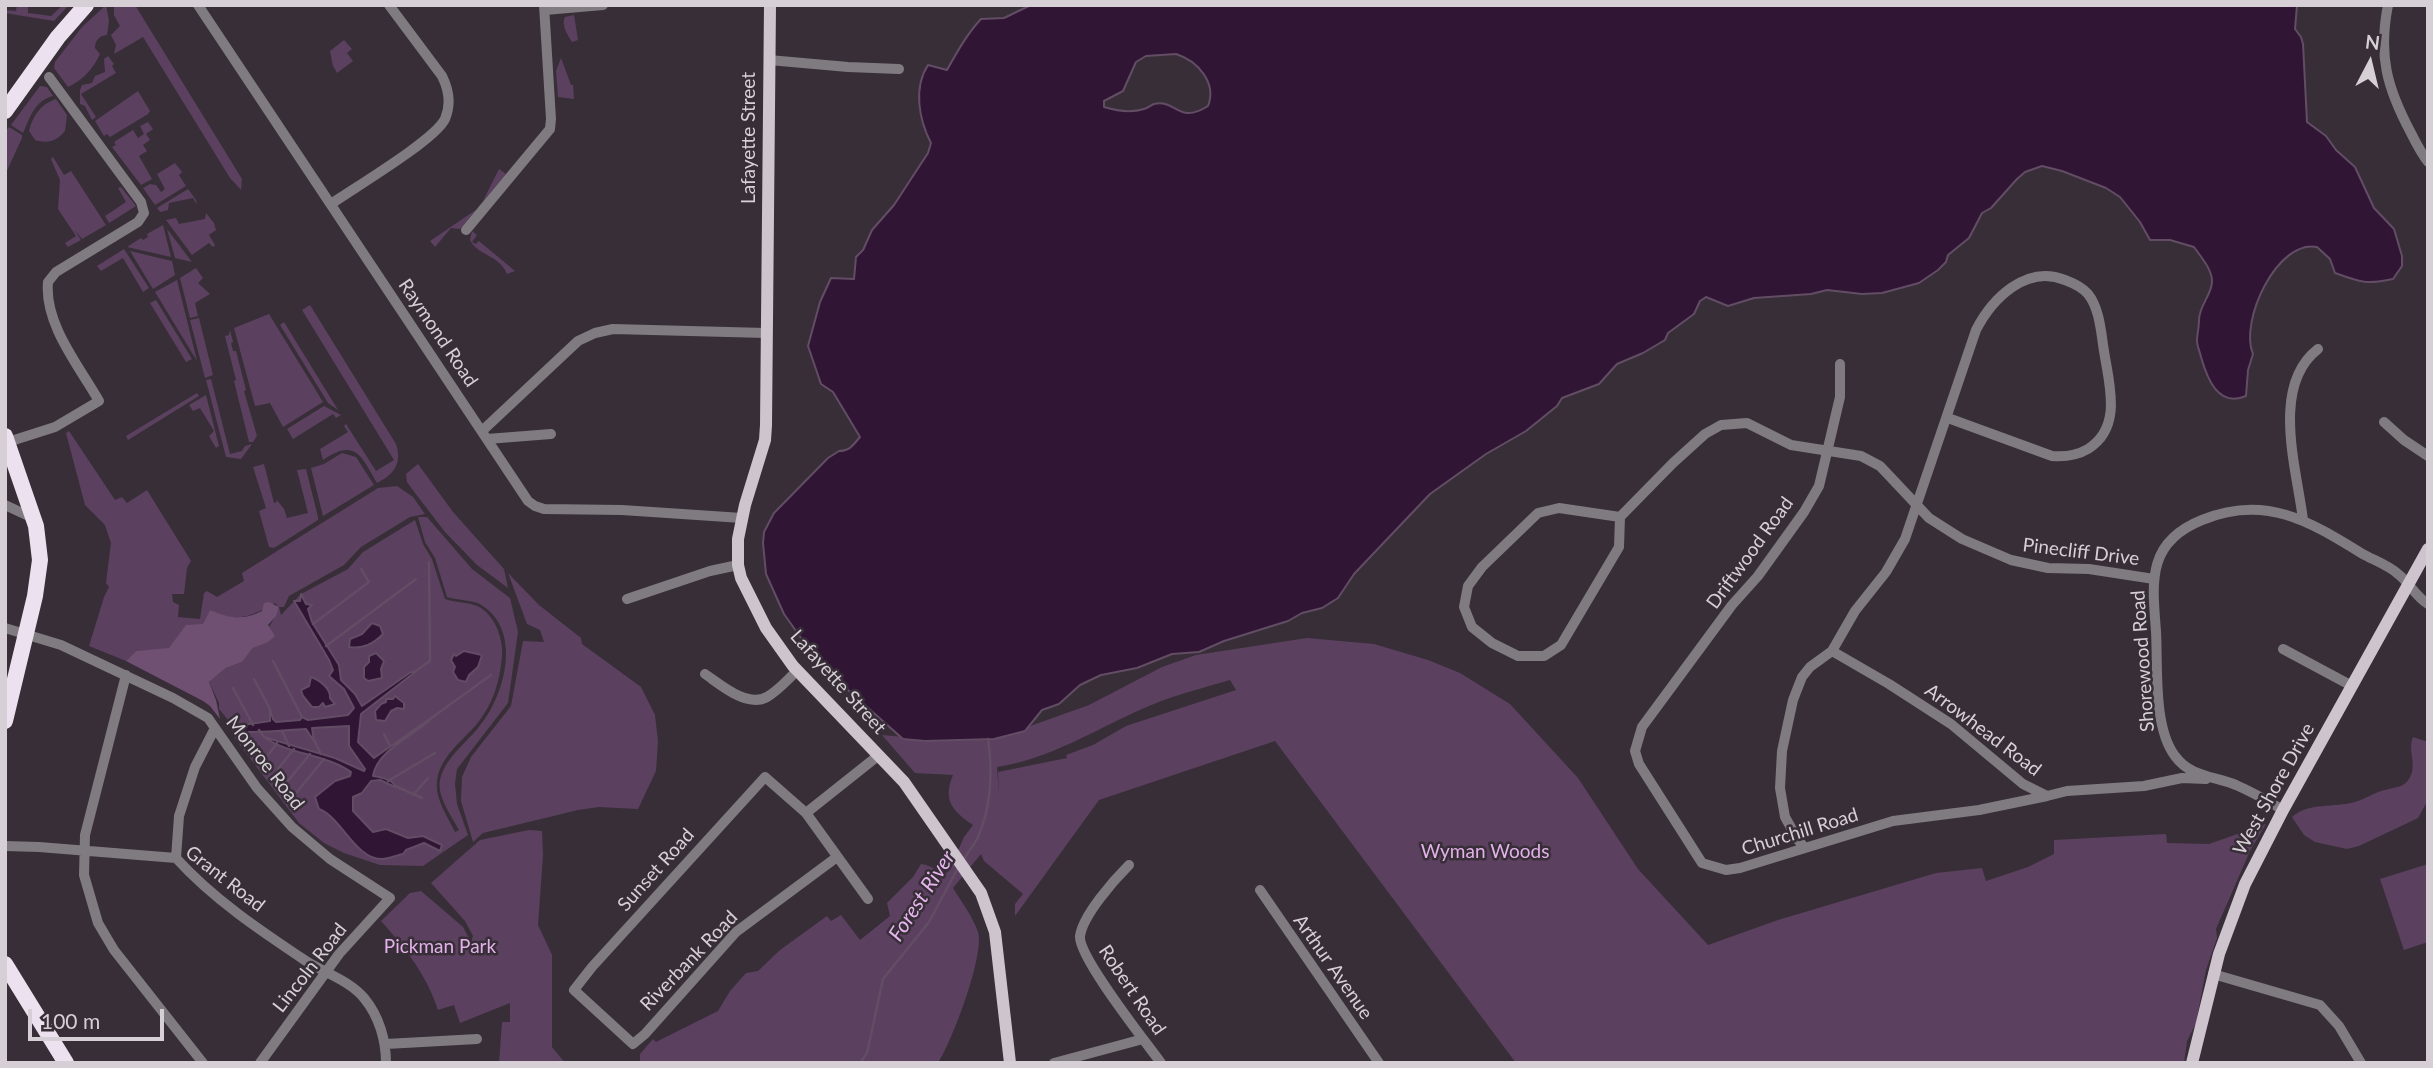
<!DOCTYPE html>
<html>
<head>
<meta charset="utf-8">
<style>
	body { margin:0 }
	#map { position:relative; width:2433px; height:1068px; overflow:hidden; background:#372e38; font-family:Lato,sans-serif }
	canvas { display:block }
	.frame { position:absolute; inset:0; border:7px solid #d6d0d6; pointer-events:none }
	.north { position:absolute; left:2335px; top:28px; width:70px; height:70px; -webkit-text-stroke:5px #372e38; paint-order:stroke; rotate:7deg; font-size:19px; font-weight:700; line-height:28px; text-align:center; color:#d6d0d6 }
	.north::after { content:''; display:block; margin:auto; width:24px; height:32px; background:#d6d0d6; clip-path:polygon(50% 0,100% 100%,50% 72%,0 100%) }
	.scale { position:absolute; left:28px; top:1009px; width:136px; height:32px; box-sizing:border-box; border:4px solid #d6d0d6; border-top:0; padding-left:9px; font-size:21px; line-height:24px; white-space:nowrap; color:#d6d0d6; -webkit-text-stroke:5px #372e38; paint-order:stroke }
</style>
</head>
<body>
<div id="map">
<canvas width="2433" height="1068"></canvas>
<div class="frame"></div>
<div class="north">N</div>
<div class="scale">100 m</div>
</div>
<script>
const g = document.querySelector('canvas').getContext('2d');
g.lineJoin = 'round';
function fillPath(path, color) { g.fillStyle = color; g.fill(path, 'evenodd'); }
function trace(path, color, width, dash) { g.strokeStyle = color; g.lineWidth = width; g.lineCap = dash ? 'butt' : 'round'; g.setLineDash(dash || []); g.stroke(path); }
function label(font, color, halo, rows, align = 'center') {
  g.font = font + ' Lato,sans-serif'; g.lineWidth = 5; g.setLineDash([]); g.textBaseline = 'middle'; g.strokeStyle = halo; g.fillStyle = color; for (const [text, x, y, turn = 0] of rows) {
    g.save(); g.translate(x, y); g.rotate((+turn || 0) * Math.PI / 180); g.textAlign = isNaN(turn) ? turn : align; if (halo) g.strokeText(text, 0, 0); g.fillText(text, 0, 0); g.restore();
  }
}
const green = new Path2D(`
	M17 5H28V13L51 16 63 5H69L54 21 5 13V10L16 11Z
	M106 5 109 21 107 35C99 36 95 40 95 48L100 54C93 69 83 80 68 87L54 68 55 62 82 27Z
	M114 5H135L242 179 241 190 230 178 143 37 114 54 116 45 111 35 120 26 114 15Z
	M574 15 578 40 572 42C567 34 561 25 565 17Z
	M344 40 352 49 347 53 353 61 337 73 333 66 330 51Z
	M108 56 114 64 112 66 116 73 81 94 96 117 92 120 85 106 80 104V90L82 85 92 83 95 76 105 72 104 59Z
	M561 58 571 85H573L574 99 558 97 556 71Z
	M40 86 47 87 53 96C34 101 30 118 23 133L11 125Z
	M138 91 150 111 148 114 110 137 107 134 104 136 95 121Z
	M56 99 67 115 65 131C57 141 48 144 35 140L29 131C33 115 41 104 56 99Z
	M148 122 153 129 146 134 150 140 143 145 147 151 139 156 152 179 141 185 112 147 116 145 114 142 133 130 138 138 144 134 140 126Z
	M9 127 22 135V138L5 175V132Z
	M53 157 64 175 71 171 106 225 82 239 74 229 81 240 68 247 65 243 76 236 58 209 60 180 51 159Z
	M175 163 182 172 179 175 186 186 155 205 143 188 150 184 156 185 161 192 165 189 157 174Z
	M499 169 506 174 460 229 451 228 435 247 430 241 480 207Z
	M121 187 136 206 109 223 105 216 126 202 118 188Z
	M188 189 196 200 197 205 193 198 169 203 168 210 160 212 157 208Z
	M206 213 214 223 216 230 209 235 215 245 213 247 209 243 192 255 166 220 176 218 179 224 205 219Z
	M163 225 171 257 127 247 141 238 143 240 148 237 147 234Z
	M167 229 192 262 175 258Z
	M472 231 477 235 472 242 476 244 479 241 515 271 507 274C500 255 478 256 470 240Z
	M124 249 149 288 143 292 123 258 101 271 97 266Z
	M130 251 172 261 175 275 153 289Z
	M196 268 203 278 198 283 210 294 195 303 198 316 190 318 180 278Z
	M177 280 197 361 155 292Z
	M156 300 192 359 186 362 150 303Z
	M310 305 396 444C402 463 395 474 377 483 361 455 355 438 323 460L320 449 348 432 344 426 346 424 376 471 394 460 302 310Z
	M269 314 323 402 283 427 270 403 255 406 234 328Z
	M199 318 213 375 205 378 190 320Z
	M284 322 338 410 328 403 280 325Z
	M230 330 233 342 231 343 233 351H236L246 390 244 391 257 436 253 442H249L234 381 236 380 225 336 229 335Z
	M211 379 230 454 242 451 245 446 252 444 241 459 226 457 206 380Z
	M197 393 199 396 128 440 126 436Z
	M206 395 219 446 216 448 209 436 214 431 200 408 193 411 189 405Z
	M324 406 341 415 336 418 333 414 293 439 287 429Z
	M69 431 115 500 122 497 127 503 147 490 191 561 187 568 184 594H172L173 602 179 605 178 617 200 619 204 593 207 591 217 597 244 581 242 573 378 488 397 486 413 497 425 514 410 517 361 547 344 565 289 596 284 607H279L281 615 301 594 348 569 363 552 415 520 423 544 432 559 445 599C455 603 473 602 481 608 496 618 503 639 502 656 500 681 493 705 476 725 461 742 439 758 437 782 435 799 448 817 455 832L459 830C451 815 437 797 440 780 445 758 465 744 478 728 504 698 523 633 483 606 474 599 458 601 447 597L435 558 425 542 418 517H427L472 569 510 598 518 632 508 703 457 769 455 784 457 804 468 835 423 866 380 865 344 853 324 843 299 823 234 737 229 721 219 709V703L209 682 226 668 242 662 253 648 259 645C265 632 274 621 279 607L275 603C249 618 238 622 210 611L203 625 186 626 169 649 136 651 126 661 89 646 104 597 109 587 106 583 111 543 105 525 85 505 66 433Z
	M342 453 356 457 374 485 323 516 311 468 324 464Z
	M264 464 274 503 277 502 276 499 284 509 287 518 308 513 297 470 306 469 318 517V520L274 548 269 547 259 511 266 508 253 467Z
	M418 464 453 512 504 569 508 588 477 565 445 532 412 489 407 482 406 474Z
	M508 573 539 605 581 638 582 644 641 687 655 715 658 741 656 771 638 809 599 807 578 810 483 833 473 842 461 801 462 777 471 757 511 706 523 641 544 642 540 630 527 624Z
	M1307 638 1374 644 1428 660 1460 673 1510 704 1578 778 1638 869 1708 945 1778 920 1936 873 1982 868 1986 881 2028 867 2054 854V840L2166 834 2167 843 2209 844 2266 824 2250 851 2216 929 2217 938 2206 970 2196 1023 2187 1041 2184 1063H1516L1275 741 1099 800 1015 916V904L1023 894 984 861 981 854 953 888C961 901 973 917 978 932 985 954 952 1042 938 1063H640V1054L653 1039 656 1042 718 1011 730 991 746 973 758 971 780 950 827 916 831 921 841 915 860 940 890 916 887 903 913 877 921 864C930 865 937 871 946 873L949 871 964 837 973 825C953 811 942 801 953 775L915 773 882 735 948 741 994 739 1089 705 1162 667 1196 655ZM1230 680 1236 690 1126 726 1093 745 1066 755 1067 758 998 772 999 795 997 767C1050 759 1094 730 1142 709 1170 696 1200 689 1230 680Z
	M2413 737 2428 742V800L2418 818 2359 846 2347 849 2315 842 2304 835 2292 817C2309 802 2334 808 2355 802 2365 799 2375 792 2385 790 2395 787 2403 788 2409 779 2418 766 2407 750 2413 737Z
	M529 830 542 831 543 855 538 925 552 955V1047L565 1063H499L502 1022H510V1003L460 1023 454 1005 438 1010C426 974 406 949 381 921L410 893 421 891 463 927 471 942 473 936 465 921 431 883 480 840Z
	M2428 864V942L2404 950 2380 879Z`);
const forest = new Path2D(`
	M269 602 279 607 276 616 268 625 275 636 268 642 253 648 242 662 226 668 209 682 216 700 220 719 210 706 203 701 126 661 136 651 169 648 186 625 203 624 210 610C228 618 244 621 262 611L264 603Z`);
const water = new Path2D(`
	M1031 5H2297L2295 29 2301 37 2303 44 2307 122 2326 136 2336 150 2355 167 2374 208 2394 229 2402 256V266L2393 279C2366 285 2360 282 2335 273L2330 259 2317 247C2277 239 2239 322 2253 354L2248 370 2246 396C2218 408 2207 378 2201 357 2200 352 2197 346 2197 341 2197 335 2199 327 2199 320 2199 305 2213 294 2212 280 2211 268 2201 257 2194 247L2170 240H2150L2140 222 2120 197 2106 188 2062 171 2042 166 2025 172 2017 179 1991 208 1982 213 1969 238 1948 255 1946 262 1938 270 1919 283 1882 293 1862 294 1827 290 1811 294 1754 298 1728 306 1706 297 1700 301 1694 314 1668 333 1665 340 1643 353 1617 364 1599 384 1562 398 1557 406 1526 431 1486 454 1430 494 1354 574 1338 598 1322 608 1302 613 1288 621 1224 641 1199 652 1172 654 1137 668 1101 675 1080 685 1059 704 1042 710 1025 731 994 739 925 741 903 739 848 690 811 652 784 614 766 574 763 543 764 532 774 513 828 458 839 451C850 451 853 445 860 437L833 392 821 384 808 346 820 302 831 278 854 279 856 257 863 250 872 230 894 205 928 153 931 143C919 120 913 88 928 65L947 70C957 52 967 34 981 19L1004 18ZM1176 54C1198 61 1217 83 1208 106 1178 125 1177 99 1154 104 1151 105 1148 108 1144 109 1131 113 1117 111 1104 107V101L1123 91 1136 62 1146 56Z
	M301 594 306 604 312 605 308 609 312 622 339 665 341 680 355 694 362 706 411 672H415L361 714 358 742 374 758 431 718 430 720C411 737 377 751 373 776 380 777 394 780 395 787L380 780 371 781 362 793 353 797V811L373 832 386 829 408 838 423 836 442 845 440 851 424 843 406 850 403 854C397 855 388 859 382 859 356 860 341 817 319 809L315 797 335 781 350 776 351 772C325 754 287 754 264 737L335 758 364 771 365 769 349 746V726L312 728 314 741 306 729C284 730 258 734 236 731V726L270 721V709L273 719 276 722 300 720 302 717 308 720 348 715 354 708 344 689 329 676 333 670 329 660 294 601H300Z
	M372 623 380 626 383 634C373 644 364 649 349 647L350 639 362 634Z
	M464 651 482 655 478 667 469 675 466 682 458 680 453 672 455 667 451 660 454 654 456 656Z
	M376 653 384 661 381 669 382 678 368 681 364 678V667L369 662V656Z
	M311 677C320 680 331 689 330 698L335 704 325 707 323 703 319 707H312L303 696 301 690 309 686Z
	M395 696 404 703V709L397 708 391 711 385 721 376 720 375 711 381 704 386 702V699H393Z`);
const stream = new Path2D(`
	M313 624 369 582 361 569
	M326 646 416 579
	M273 661 302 717
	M414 672 430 661 429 562
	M254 679 270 709
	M233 688 253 725
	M430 719 491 675
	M259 730 264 737
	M282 731 289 746
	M384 734 390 746
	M314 740 321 754
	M265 759 277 743
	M278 769 294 749
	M388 781 435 753
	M287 782 310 754
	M395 786 422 798
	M297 792 324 759
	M414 794 428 778
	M963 861C967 853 974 845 978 837 991 808 993 771 988 739
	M860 1063 867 1053 883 979 929 922 959 866`);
const minor = new Path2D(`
	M198 5 528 501 535 506 544 509 622 510 742 518
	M2388 5C2378 56 2387 88 2411 133 2416 143 2421 153 2428 162
	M545 10 603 5
	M769 60 848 67 899 69
	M331 204C354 188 435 140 445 119 451 105 449 90 442 76L389 5
	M466 230 550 129 551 119 544 5
	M1840 364V397L1819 486 1804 512 1758 576 1732 605 1642 727 1635 751 1639 764 1702 863 1726 870 1740 868 1893 821 1979 810 2047 796
	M2384 422 2404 440 2428 456
	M482 431 578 341 595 333 613 329 766 333
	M487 439 551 434
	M8 442 55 427 99 401C79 366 44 324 48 282L56 272 138 222 144 213 141 202 49 77
	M5 505 33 518
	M1620 517 1619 547 1561 645 1544 656H1518L1492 643 1472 627 1464 607 1468 586 1482 567 1538 513 1559 508 1620 517 1673 463 1705 434 1721 425 1747 423 1791 445 1861 456 1880 466 1929 518 1962 539 2011 560 2048 568 2089 569 2154 579
	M2303 520C2297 469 2270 386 2318 349
	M627 599 710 571 738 565
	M5 628 61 645 173 698 208 718 257 788 292 827 330 859 390 898 339 954 260 1063
	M2283 649 2352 686
	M1832 651 1889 684 1951 724 2023 784 2047 796 2067 791 2144 786 2182 778 2206 779
	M705 674C721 685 747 708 767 697 778 691 788 679 797 671
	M126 675 85 835 84 875 98 923 114 950 203 1063
	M2283 810C2268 801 2252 792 2236 785 2214 776 2190 777 2175 756 2153 727 2158 667 2156 631 2152 581 2147 542 2202 520 2265 494 2309 521 2361 553 2373 560 2388 565 2398 574 2410 583 2415 596 2428 604
	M806 813 879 755
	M5 846 39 847 176 858C213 899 261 931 306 961 325 973 350 981 364 998 379 1016 386 1040 386 1063
	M1805 848 1798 840 1785 817 1780 788 1782 751 1793 700 1802 677 1810 667 1832 651 1855 611 1886 572 1905 539 1976 330C1992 299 2026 264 2065 280 2073 283 2083 288 2088 294 2100 309 2101 333 2104 351 2109 384 2123 427 2088 449 2076 456 2065 457 2052 456L1948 418
	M837 857 736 932 645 1034 633 1044 574 990 592 967 765 777 806 813 868 899
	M176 858 179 816 195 767 215 728
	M1129 865C1114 880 1083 915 1080 936 1078 957 1146 1042 1161 1063
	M1260 890 1379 1063
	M2213 974 2320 1005 2339 1026 2361 1063
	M386 1044 477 1039
	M1054 1063 1143 1039`);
const major = new Path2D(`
	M770 5 766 425 765 440 745 505 738 539V565L741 578 766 628 793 666 904 782 981 893 995 932 1010 1063
	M2192 1063 2219 954 2245 884 2283 810 2428 549`);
const highway = new Path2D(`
	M5 111 58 37 86 5
	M5 436 36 526 40 560 35 596 5 721
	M5 964 66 1063`);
const streetNames = [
	["Lafayette Street",749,138,-90],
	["Raymond Road",438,333,56],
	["Pinecliff Drive",2081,552,7],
	["Driftwood Road",1750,553,-54],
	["Shorewood Road",2143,661,-94],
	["Lafayette Street",838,682,48],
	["Arrowhead Road",1983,730,37],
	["Monroe Road",265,763,52],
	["West Shore Drive",2274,789,-61],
	["Churchill Road",1800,832,-17],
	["Sunset Road",656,870,-48],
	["Grant Road",225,879,38],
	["Riverbank Road",689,961,-46],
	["Arthur Avenue",1333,967,55],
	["Lincoln Road",310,968,-52],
	["Robert Road",1132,990,56]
];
const parkNames = [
	["Wyman Woods",1485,852],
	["Pickman Park",440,947]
];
const waterNames = [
	["Forest River",922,896,-57]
];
fillPath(green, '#5c405f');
fillPath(forest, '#6f5073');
fillPath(water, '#301534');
trace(water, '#624d65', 2);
trace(stream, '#624d65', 2.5);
trace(minor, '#7f7b80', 10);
trace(major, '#cdc4ce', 12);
trace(highway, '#ece1ee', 16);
label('19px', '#d6d0d6', '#372e38', streetNames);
label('19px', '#e3b1ea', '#372e38', parkNames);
label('italic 21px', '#e7b5ee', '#372e38', waterNames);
</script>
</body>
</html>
